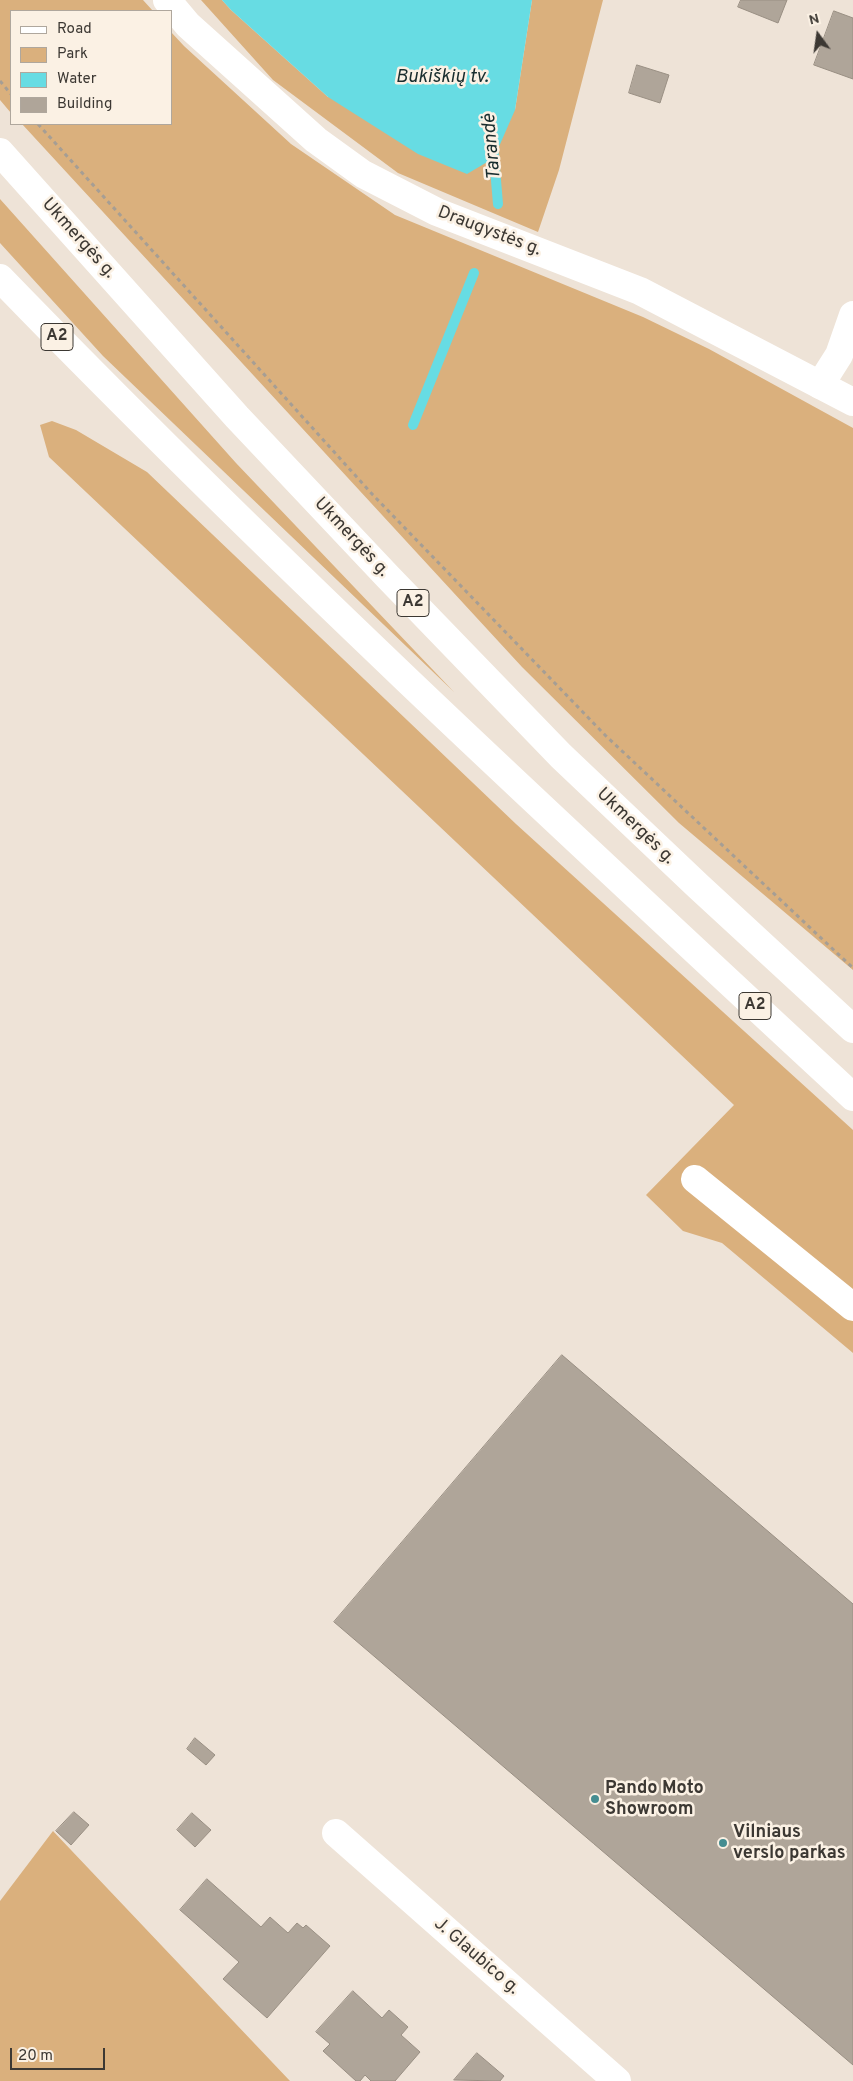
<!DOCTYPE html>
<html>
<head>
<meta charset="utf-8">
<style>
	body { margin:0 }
	#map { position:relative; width:853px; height:2081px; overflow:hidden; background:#eee3d7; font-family:Overpass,sans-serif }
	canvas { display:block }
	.legend { position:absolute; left:10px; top:10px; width:162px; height:115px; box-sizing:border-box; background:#fbf1e4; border:1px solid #afa79d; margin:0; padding:6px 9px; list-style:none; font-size:15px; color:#3c3833 }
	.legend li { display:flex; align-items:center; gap:10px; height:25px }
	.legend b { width:25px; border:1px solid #afa79d }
	.north { position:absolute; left:793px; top:10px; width:50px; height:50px; -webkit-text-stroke:4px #fbf1e4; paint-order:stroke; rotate:346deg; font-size:14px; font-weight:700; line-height:20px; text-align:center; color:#3c3833 }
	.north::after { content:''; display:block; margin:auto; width:18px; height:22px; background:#3c3833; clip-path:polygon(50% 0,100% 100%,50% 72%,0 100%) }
	.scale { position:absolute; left:10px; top:2048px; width:95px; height:22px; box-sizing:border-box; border:2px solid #3c3833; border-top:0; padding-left:6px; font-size:15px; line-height:18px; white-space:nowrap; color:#3c3833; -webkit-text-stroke:4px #fbf1e4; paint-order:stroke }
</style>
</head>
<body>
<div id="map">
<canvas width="853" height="2081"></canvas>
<ul class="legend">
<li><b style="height:6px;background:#fff"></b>Road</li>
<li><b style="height:14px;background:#dab07d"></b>Park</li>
<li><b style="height:14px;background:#67dce3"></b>Water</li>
<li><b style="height:14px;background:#afa599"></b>Building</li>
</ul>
<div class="north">N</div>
<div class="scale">20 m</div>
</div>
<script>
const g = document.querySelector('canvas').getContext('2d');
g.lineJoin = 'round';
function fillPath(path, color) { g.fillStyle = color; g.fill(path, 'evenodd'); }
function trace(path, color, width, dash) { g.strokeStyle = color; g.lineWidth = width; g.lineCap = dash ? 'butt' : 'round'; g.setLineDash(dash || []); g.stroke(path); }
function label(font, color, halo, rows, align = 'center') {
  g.font = font + ' Overpass,sans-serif'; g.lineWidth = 5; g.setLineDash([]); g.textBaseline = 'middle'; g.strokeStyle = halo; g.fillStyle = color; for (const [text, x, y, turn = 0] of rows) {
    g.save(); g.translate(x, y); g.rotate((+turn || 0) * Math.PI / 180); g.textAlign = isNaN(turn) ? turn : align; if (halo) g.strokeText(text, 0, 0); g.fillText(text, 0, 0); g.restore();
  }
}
const green = new Path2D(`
	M0 0H143L153 11H11V113L0 100Z
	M201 0H222L231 10 328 97 515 110 532 0H603L559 170 538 232 398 173 273 80Z
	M171 32 184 46 291 144 395 215 643 317 709 349 853 428V970L679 823 522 667 22 124H171Z
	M0 199 236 463 454 692 103 356 0 243Z
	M52 421 76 430 147 472 516 824 853 1130V1353L722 1243 683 1231 646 1195 734 1105 49 457 40 425Z
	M53 1831 290 2081H0V1901Z`);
const water = new Path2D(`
	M222 0H532L515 110 494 158 467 174 418 154 328 97 231 10Z`);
const stream = new Path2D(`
	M493 145 498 204
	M413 425 474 273`);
const building = new Path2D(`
	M741 0H787L778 23 738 7Z
	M834 11 853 18V79L814 65Z
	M637 65 669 75 660 103 629 93Z
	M562 1355 853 1604V2065L334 1622Z
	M195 1738 215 1755 206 1765 187 1749Z
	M74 1812 89 1825 71 1845 56 1831Z
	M192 1813 211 1830 195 1847 177 1830Z
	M207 1879 261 1927 270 1917 288 1933 297 1923 303 1928 306 1925 330 1946 267 2018 223 1979 239 1962 180 1910Z
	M353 1991 382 2018 389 2010 408 2027 401 2035 420 2052 395 2081H371L365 2075 360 2081H356L323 2051 330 2044 316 2032Z
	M477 2053 504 2076 500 2081 454 2080Z`);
const path = new Path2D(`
	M0 81 11 94
	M38 124 373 495 605 735 853 968`);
const minor = new Path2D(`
	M820 385 839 355 853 315
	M695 1179 853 1307
	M336 1833 617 2081`);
const tertiary = new Path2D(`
	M167 0 188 25 316 140 363 174 437 212 640 291 853 402`);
const trunk = new Path2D(`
	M0 152 237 417 388 577 561 756 698 886 853 1029
	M0 278C274 561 564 829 853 1097`);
const markers = [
	[595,1799,5,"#458d91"],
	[723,1843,5,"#458d91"]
];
const shields = [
	[57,337,32],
	[413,603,32],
	[755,1006,32]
];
const shieldNames = [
	["A2",57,337],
	["A2",413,603],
	["A2",755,1006]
];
const streetNames = [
	["Draugystės g.",489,232,21],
	["Ukmergės g.",78,239,48],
	["Ukmergės g.",351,538,47],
	["Ukmergės g.",635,827,44],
	["J. Glaubico g.",476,1957,41]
];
const poiNames = [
	["Pando Moto",605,1789],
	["Showroom",605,1810],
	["Vilniaus",733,1833],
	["verslo parkas",733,1854]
];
const waterNames = [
	["Bukiškių tv.",442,78],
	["Tarandė",493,147,-95]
];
fillPath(green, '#dab07d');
fillPath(water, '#67dce3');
trace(stream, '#67dce3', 10);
fillPath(building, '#afa599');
trace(building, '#998f83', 1);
trace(path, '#a69e94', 3, [4, 4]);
trace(minor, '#fff', 28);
trace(tertiary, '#fff', 28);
trace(trunk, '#fff', 28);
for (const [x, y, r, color] of markers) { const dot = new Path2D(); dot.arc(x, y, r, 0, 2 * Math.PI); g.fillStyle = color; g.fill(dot); trace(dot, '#fbf1e4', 2); }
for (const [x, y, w] of shields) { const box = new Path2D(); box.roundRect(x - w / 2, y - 13.5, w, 27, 4); g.fillStyle = '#fbf1e4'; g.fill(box); trace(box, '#3c3833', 1); }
label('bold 16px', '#3c3833', null, shieldNames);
label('18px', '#3c3833', '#fbf1e4', streetNames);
label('bold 18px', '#3c3833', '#fbf1e4', poiNames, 'left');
label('italic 19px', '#182d2e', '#fbf1e4', waterNames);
</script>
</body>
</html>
